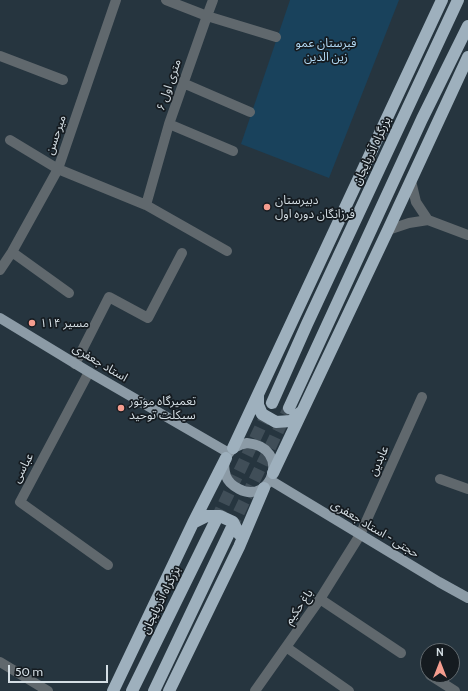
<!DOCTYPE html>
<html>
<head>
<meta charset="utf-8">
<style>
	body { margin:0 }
	#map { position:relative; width:468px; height:691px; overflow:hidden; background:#26353f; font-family:Cabin,sans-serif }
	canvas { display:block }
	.north { position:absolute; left:420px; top:643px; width:40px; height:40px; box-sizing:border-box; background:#151b20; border:1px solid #61696e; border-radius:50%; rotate:0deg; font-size:11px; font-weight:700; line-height:16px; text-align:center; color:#d4dee4 }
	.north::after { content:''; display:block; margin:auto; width:14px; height:18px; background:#f59d8f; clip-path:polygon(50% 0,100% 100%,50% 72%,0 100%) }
	.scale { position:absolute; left:8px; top:665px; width:100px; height:18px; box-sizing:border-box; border:2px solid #d4dee4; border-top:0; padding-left:5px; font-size:12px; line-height:14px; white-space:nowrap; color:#d4dee4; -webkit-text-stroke:3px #151b20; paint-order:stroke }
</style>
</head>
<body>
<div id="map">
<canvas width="468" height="691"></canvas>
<div class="north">N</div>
<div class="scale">50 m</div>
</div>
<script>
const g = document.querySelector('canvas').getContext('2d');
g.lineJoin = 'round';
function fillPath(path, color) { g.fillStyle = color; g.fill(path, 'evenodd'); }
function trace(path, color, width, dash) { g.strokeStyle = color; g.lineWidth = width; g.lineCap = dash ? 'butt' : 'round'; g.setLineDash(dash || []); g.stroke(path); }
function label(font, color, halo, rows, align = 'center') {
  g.font = font + ' Cabin,"Noto Sans Arabic",sans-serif'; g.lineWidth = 3.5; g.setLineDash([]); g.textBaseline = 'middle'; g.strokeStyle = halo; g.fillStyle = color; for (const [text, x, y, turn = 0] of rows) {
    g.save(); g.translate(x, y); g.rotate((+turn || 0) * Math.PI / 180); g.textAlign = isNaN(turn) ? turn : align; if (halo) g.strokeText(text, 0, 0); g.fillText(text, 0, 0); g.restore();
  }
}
const green = new Path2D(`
	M290 0H399L329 178 241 144Z`);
const highwayTunnel = new Path2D(`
	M216 520 272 403
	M231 529 289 408`);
const minor = new Path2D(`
	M213 0 207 16 276 37
	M0 56 63 80
	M183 83 250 112
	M169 124 233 151
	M10 140 58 169 146 205 227 251
	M146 205 169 124 207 16 166 0
	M428 220 468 235
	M388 230 409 223 428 220 416 202 411 181
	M12 252 69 293
	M0 270 12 252 58 169 116 0
	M75 364 109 297 148 318 182 253
	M89 372 20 502 108 565
	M440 479 468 489
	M320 599 401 653
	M286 647 349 691
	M0 662 48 691
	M430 675 455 691
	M255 691 320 599 360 535 422 397`);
const major = new Path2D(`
	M0 318 89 372 229 453
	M247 443C292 447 272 506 239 489 233 486 228 482 226 476 220 459 230 446 247 443Z
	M270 480 439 582 468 598`);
const highway = new Path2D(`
	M258 396V405L262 414 276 422 291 421 301 412
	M272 403 307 324 458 0
	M289 408 422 119 468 26
	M233 448 442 0
	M273 473 388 230 468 57
	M193 523 207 516H220L233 522 239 534
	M113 691 193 523 226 458
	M132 691 216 520
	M154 691 231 529
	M169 691 239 547 264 488`);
const markers = [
	[267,207,4,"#f59d8f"],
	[32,323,4,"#f59d8f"],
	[121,408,4,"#f59d8f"]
];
const parkNames = [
	["قبرستان عمو",326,43],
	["زین الدین",326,57]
];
const streetNames = [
	["۶ متری اول",169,85,-71],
	["میرحسن",56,135,-71],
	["بزرگراه آذربایجان",372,151,-65],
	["استاد جعفری",100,363,31],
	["عابدین",379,461,-66],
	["عباسی",23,468,-62],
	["حجتی - استاد جعفری",375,529,31],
	["بزرگراه آذربایجان",161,600,-64],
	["باغ حکیم",299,607,-55]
];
const poiNames = [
	["دبیرستان",275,200],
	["فرزانگان دوره اول",275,214],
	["مسیر ۱۱۴",40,323],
	["تعمیرگاه موتور",129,401],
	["سیکلت توحید",129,415]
];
fillPath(green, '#19425c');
trace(highwayTunnel, '#404e58', 12, [12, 6]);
trace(minor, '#60686d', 10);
trace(major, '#8c9ba6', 10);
trace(highway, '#9eb0bd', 12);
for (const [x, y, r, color] of markers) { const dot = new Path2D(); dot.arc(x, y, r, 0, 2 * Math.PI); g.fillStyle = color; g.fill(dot); trace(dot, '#151b20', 1.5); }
label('12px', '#b2d9f4', '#151b20', parkNames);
label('12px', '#d4dee4', '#151b20', streetNames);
label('12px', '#d4dee4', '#151b20', poiNames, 'left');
</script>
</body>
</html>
